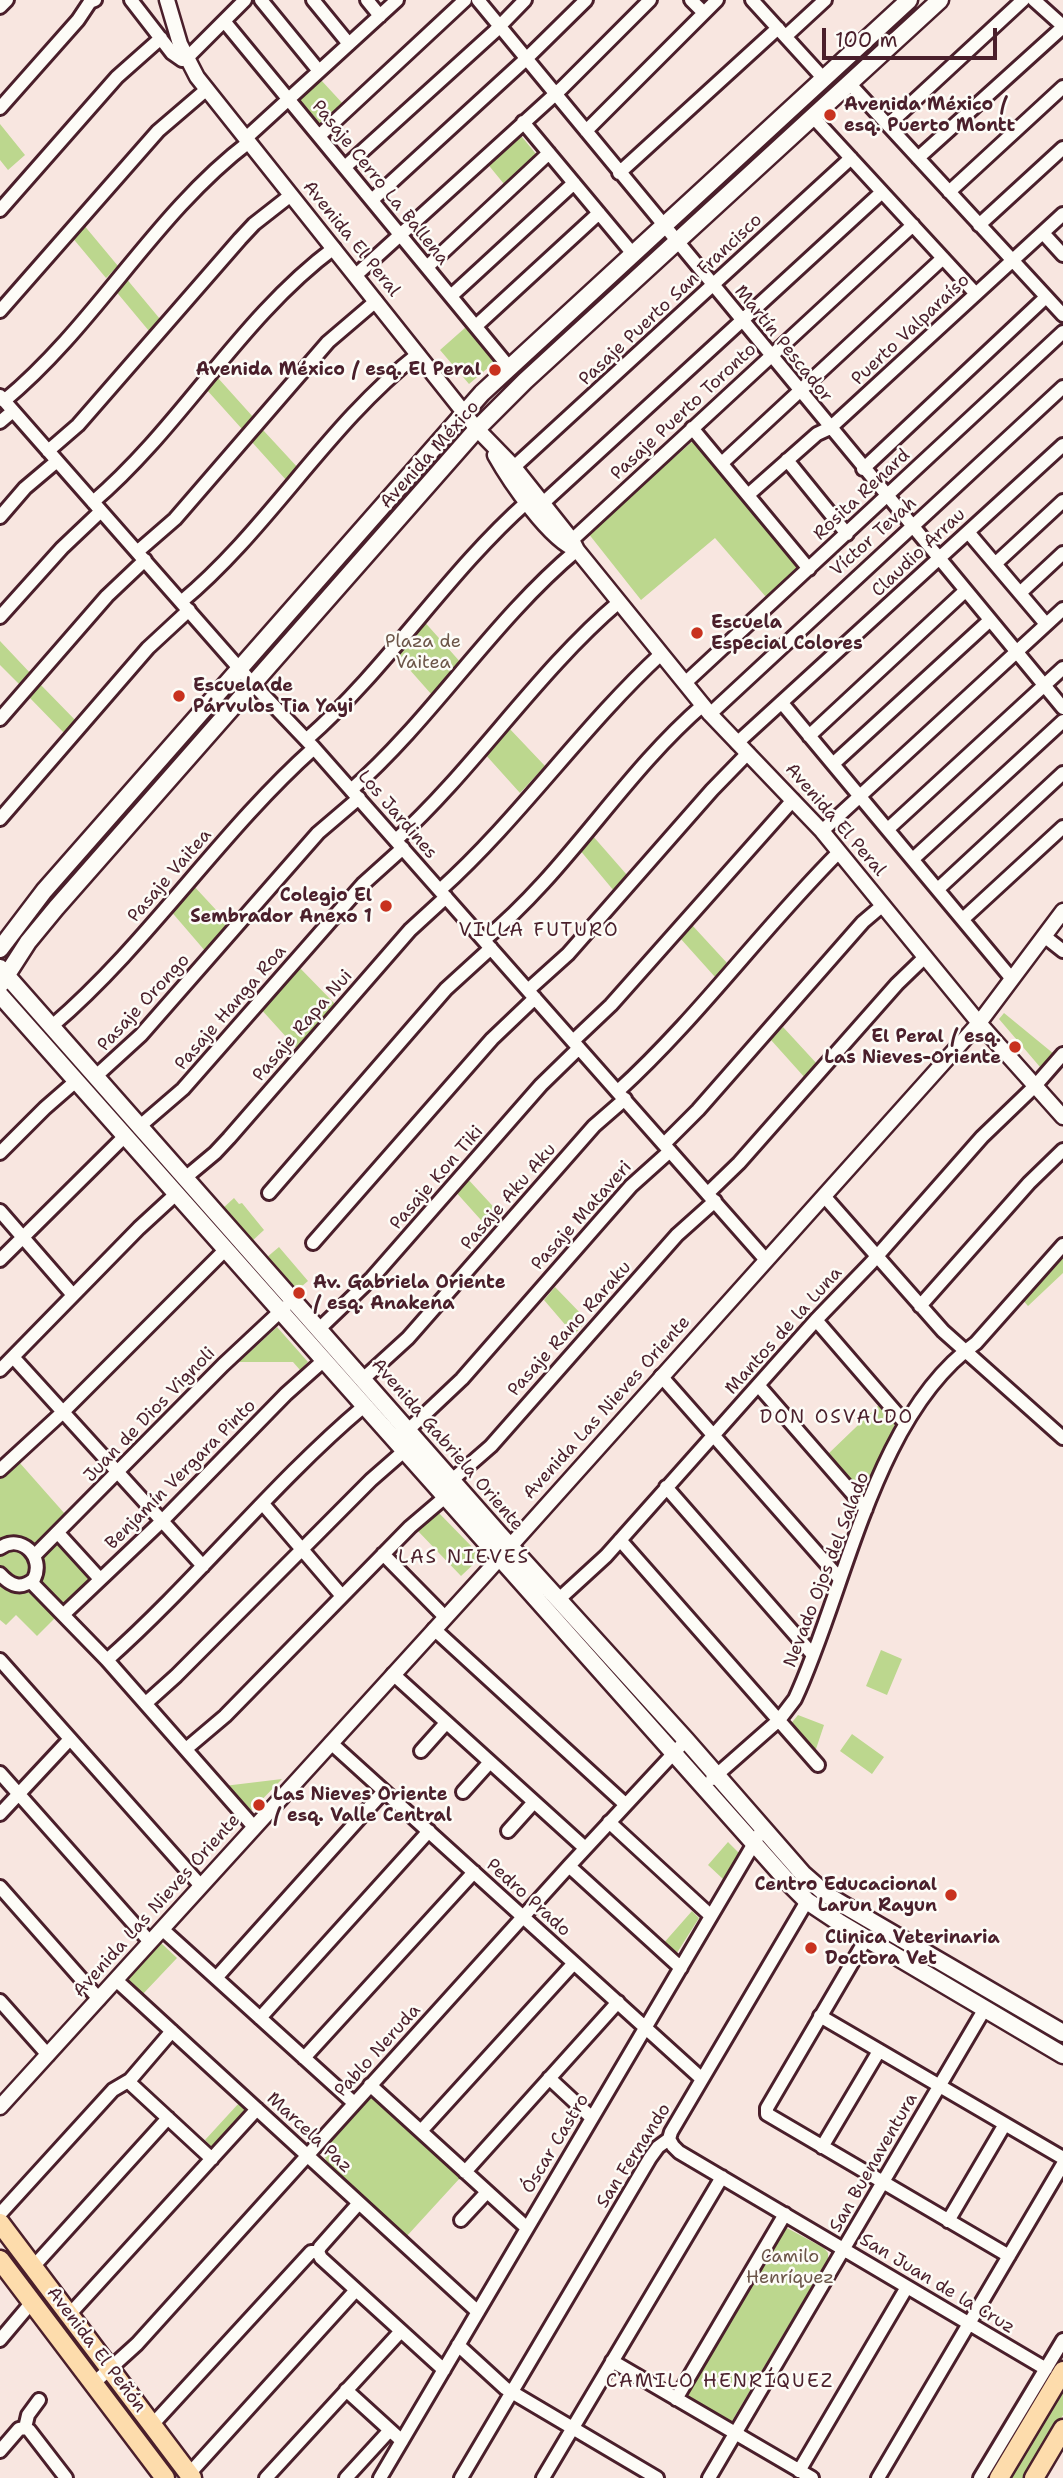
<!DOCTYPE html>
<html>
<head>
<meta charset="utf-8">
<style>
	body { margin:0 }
	#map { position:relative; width:1063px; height:2478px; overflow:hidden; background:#f8e6e0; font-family:"Shantell Sans",sans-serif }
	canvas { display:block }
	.scale { position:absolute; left:822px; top:28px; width:175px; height:32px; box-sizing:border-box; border:4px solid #4a1f2b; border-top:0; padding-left:9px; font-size:21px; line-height:24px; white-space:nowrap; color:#4a1f2b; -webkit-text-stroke:5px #fdfcf7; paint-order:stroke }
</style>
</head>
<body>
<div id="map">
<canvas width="1063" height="2478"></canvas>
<div class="scale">100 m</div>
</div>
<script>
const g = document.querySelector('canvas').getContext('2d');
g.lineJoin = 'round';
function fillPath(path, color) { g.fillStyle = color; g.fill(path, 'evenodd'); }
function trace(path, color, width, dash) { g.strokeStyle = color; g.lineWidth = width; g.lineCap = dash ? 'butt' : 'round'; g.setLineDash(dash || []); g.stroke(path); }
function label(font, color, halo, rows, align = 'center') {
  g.font = font + ' "Shantell Sans",sans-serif'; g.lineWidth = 5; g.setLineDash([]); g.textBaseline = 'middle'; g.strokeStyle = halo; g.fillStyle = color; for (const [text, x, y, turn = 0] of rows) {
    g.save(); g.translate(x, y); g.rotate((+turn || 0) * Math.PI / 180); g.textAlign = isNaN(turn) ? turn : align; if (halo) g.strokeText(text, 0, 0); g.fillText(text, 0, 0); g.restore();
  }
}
const green = new Path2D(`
	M321 80 345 106 321 128 297 102Z
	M0 124 25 155 8 170 0 160Z
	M518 132 536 154 504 184 486 162Z
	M83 224 118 266 106 278 71 236Z
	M125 277 160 319 149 331 114 289Z
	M466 327 496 361 469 384 440 350Z
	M218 378 254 418 242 429 206 389Z
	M263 430 300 470 287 481 251 441Z
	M693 441 801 568 766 597 715 538 641 600 588 533Z
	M422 619 462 664 432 695 394 652Z
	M0 641 33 676 22 687 0 665Z
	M39 683 79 724 67 736 27 695Z
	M508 727 545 766 520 793 484 753Z
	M592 835 627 875 614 891 579 849Z
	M192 884 230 925 206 952 169 909Z
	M692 925 727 963 715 977 680 938Z
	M298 966 336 1005 298 1050 259 1007Z
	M1004 1013 1054 1054 1040 1067 999 1019Z
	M783 1027 818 1065 806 1079 771 1040Z
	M466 1177 501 1215 489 1229 454 1190Z
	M234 1198 239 1204 242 1203 264 1230 251 1242 222 1209Z
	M279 1247 308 1281 295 1292 266 1258Z
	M1063 1251V1273L1028 1306 1021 1298Z
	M555 1287 587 1320 574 1335 544 1300Z
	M277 1327 308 1362 300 1370 293 1362H239Z
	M880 1404 896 1422 863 1496 827 1455Z
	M19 1462 65 1514 52 1526 96 1575 65 1606 43 1582C27 1597 16 1595 0 1580V1478Z
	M437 1511 477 1552 478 1560 461 1576 416 1529Z
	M0 1582 10 1592 34 1593 57 1616 37 1636 16 1615 6 1625 0 1620Z
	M881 1650 902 1659 887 1695 866 1686Z
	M798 1715 824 1725 814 1755 789 1726Z
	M852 1734 884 1757 872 1774 840 1751Z
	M282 1779 249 1813 224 1786Z
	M728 1842 739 1853 723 1879 708 1865Z
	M692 1911 699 1918 675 1956 662 1945Z
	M160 1942 177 1958 142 1995 125 1980Z
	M372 2094 460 2178 406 2237 327 2164 323 2149Z
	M239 2103 250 2112 215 2150 205 2140Z
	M782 2228H787L824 2248 828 2253V2259L732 2421 728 2422 688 2399 685 2393Z
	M1063 2387V2415L1025 2478H1007Z`);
const minor = new Path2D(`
	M131 0 172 53 182 60 186 59 245 0
	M261 0 319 71
	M313 0 349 44
	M367 0 380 16
	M478 0 1063 708
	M691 0 704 13
	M752 0 824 79
	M1034 0 1063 26
	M0 7 7 0
	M224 21 509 367
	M786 36 825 0
	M849 83 1063 315
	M0 108 78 20 90 2 95 0
	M813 117 976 294
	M523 122 633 254
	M888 125 1023 0
	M586 131 717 0
	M319 136 465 0
	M246 138 397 0
	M918 158 1063 27
	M345 167 494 32 525 0
	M619 173 778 28
	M949 192 1063 87
	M372 200 526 59 586 0
	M0 210 117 77 161 38
	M979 225 1063 148
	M1043 233 1063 255
	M427 267 549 153
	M356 275 562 88 650 0
	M451 296 574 183
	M0 311 158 131 207 89
	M476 326 599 213
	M0 396 253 684 314 748 766 1260
	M4 401C96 325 154 214 249 142
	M0 422 13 411
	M692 428 809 569
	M48 451 78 425 240 239 254 224 291 195
	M787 460 847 534
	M722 463 943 258
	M514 467 851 158
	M863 469 1046 297
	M748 495 817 434 830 428 1063 214
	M93 502C182 426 240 318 334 248
	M543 503 882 192
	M0 517 25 488 57 461
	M968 532 1046 624
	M572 540 913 225
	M137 552 175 519 328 342 376 301
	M995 564 1063 501
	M1020 593 1063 553
	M181 602C269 529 327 425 418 354
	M0 617 62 548 101 511
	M685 683 1063 332
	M782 703 1012 979
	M710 714 1063 387
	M0 719 107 596 145 560
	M809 736 965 591
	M307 739C388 668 446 574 527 502
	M737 743 1063 445
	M833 764 989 621
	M351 790C434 717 492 621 577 550
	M0 819 148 648 189 610
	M888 829 1063 668
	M822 831 1063 609
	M396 840C476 767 536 673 619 602
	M913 859 1063 721
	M938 889 1063 773
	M440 890C520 818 582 727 661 654
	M963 919 1063 827
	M1044 936 1063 951
	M484 940C567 872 622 775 703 705
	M528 990 568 954 712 790 748 753
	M52 1026C149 943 219 833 314 748
	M573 1041 611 1005 793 800
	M96 1076 141 1035 318 833 359 798
	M618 1091C698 1018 762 929 839 852
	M140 1126 183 1089 363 884 403 848
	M664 1144 698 1110 863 922 883 905
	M0 1153 45 1108 76 1081
	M185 1178 215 1153 229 1138 410 930 446 897
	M269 1193 446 989 491 948
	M708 1193 739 1163 897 984 925 957
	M824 1196 943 1331 1063 1438
	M0 1211 73 1295
	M313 1243 492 1039 535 998
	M0 1260 125 1136
	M920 1306 1029 1183 1063 1150
	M816 1320 905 1423
	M319 1329 372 1278 541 1085 579 1048
	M13 1357 203 1566
	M0 1370 139 1228 176 1194
	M661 1376 840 1579
	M363 1379 408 1338 594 1126 625 1099
	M758 1385 866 1509
	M408 1430 462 1379 631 1186 670 1151
	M0 1470 63 1412 225 1250
	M452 1480 491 1446 677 1235 715 1201
	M666 1487 813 1655
	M263 1504 342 1596
	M58 1533 100 1579
	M620 1540 818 1765
	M0 1548C21 1533 45 1557 34 1579 21 1590 11 1586 0 1574
	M383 1554 445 1617
	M34 1556 223 1365 285 1307
	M31 1582 107 1660 254 1827
	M558 1600 606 1556 816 1320 871 1263 982 1137 1035 1086 1063 1054
	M64 1614 163 1520 286 1394 323 1361
	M434 1629 625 1804
	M0 1660 201 1886
	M107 1660C197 1580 272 1484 363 1407
	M393 1674 585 1848
	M146 1703 176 1676 371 1480 403 1452
	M331 1743 702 2079
	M186 1749 225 1716 410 1527 444 1498
	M421 1751 446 1723
	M0 1773 150 1942
	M712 1779 779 1720 795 1699C846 1590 874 1415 976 1343L1063 1245
	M463 1792 490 1762
	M0 1814 70 1739
	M609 1822 711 1916
	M508 1831 534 1802
	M569 1866 681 1968
	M0 1887 99 1999
	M162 1929 354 2103
	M866 1939 767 2108V2114L1009 2256
	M216 1978 384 1791
	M116 1980 478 2312
	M0 2001 48 2055
	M820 2016 1063 2158
	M260 2018 429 1831
	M304 2058 474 1872
	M549 2078 592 2118
	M130 2080 132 2085 212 2159
	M370 2085 527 2228
	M421 2131 574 1963
	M669 2139 673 2146 679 2152 1046 2369
	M822 2147 879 2051
	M465 2172 618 2002
	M0 2214 113 2090 130 2080 172 2031
	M461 2220 487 2192
	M948 2221 1005 2124
	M318 2252 321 2258 444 2370
	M318 2252 320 2247 359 2203
	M33 2267 168 2118
	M69 2315 257 2109
	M0 2340 32 2302
	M458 2345 505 2388 657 2478
	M612 2361 812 2478
	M94 2383 137 2344 569 1866 686 1740
	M346 2390 402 2441
	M676 2399 785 2214
	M152 2425 311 2252H318
	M25 2428 29 2430 66 2478
	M0 2451 19 2429 25 2428 28 2415 39 2400
	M799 2471 907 2287
	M189 2474 356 2290
	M266 2478 401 2331
	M346 2478 390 2430
	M380 2478 763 1828
	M461 2478 650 2158 658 2147 669 2139 671 2132 807 1901
	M543 2478 722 2177
	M709 2478 984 2010
	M878 2478 1063 2164
	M980 2478 1063 2340`);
const tertiary = new Path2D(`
	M167 0 180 44 197 77 477 429 514 467 572 540 577 550 710 714 822 831 979 1023 1063 1117
	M495 455C509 480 550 541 577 550
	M0 2107 487 1572 979 1023 1063 911`);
const secondary = new Path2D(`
	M0 949 44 891 482 393 909 0
	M0 968 499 1534 686 1740 803 1874 827 1895 842 1904 1063 2033
	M1 984 28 942 56 908 477 429 525 381 940 0
	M0 995C264 1291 526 1590 791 1885L807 1901 840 1923 1063 2055`);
const primary = new Path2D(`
	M0 2223 192 2478
	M0 2260 165 2478
	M999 2478 1063 2371
	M1034 2478 1063 2429`);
const markers = [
	[830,115,7,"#c8321e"],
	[495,370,7,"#c8321e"],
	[697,633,7,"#c8321e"],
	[179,696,7,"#c8321e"],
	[386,906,7,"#c8321e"],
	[1015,1047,7,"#c8321e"],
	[299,1293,7,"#c8321e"],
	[259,1805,7,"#c8321e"],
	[951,1895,7,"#c8321e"],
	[811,1948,7,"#c8321e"]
];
const poiNames = [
	["Avenida México /",844,105],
	["esq. Puerto Montt",844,126],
	["Avenida México / esq. El Peral",481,370,"right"],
	["Escuela",711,623],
	["Especial Colores",711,644],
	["Escuela de",193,686],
	["Párvulos Tia Yayi",193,707],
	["Colegio El",372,896,"right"],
	["Sembrador Anexo 1",372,917,"right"],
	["El Peral / esq.",1001,1037,"right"],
	["Las Nieves-Oriente",1001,1058,"right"],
	["Av. Gabriela Oriente",313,1283],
	["/ esq. Anakena",313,1304],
	["Las Nieves Oriente",273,1795],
	["/ esq. Valle Central",273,1816],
	["Centro Educacional",937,1885,"right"],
	["Larun Rayun",937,1906,"right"],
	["Clinica Veterinaria",825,1938],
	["Doctora Vet",825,1959]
];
const streetNames = [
	["Pasaje Cerro La Ballena",380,183,51],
	["Avenida El Peral",351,239,51],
	["Pasaje Puerto San Francisco",671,300,-43],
	["Puerto Valparaíso",911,330,-43],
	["Martín Pescador",783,344,51],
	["Pasaje Puerto Toronto",684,412,-43],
	["Avenida México",430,455,-48],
	["Rosita Renard",862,495,-43],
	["Víctor Tevah",874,537,-42],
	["Claudio Arrau",919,553,-43],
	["Los Jardines",397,815,49],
	["Avenida El Peral",835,820,49],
	["Pasaje Vaitea",170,876,-49],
	["Pasaje Orongo",144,1003,-47],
	["Pasaje Hanga Roa",231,1008,-49],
	["Pasaje Rapa Nui",303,1026,-49],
	["Pasaje Kon Tiki",437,1178,-49],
	["Pasaje Aku Aku",509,1197,-49],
	["Pasaje Mataveri",582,1216,-48],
	["Pasaje Rano Raraku",570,1329,-48],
	["Mantos de la Luna",784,1331,-48],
	["Avenida Las Nieves Oriente",607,1408,-48],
	["Juan de Dios Vignoli",150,1415,-46],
	["Avenida Gabriela Oriente",447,1445,49],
	["Benjamín Vergara Pinto",181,1475,-45],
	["Nevado Ojos del Salado",827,1570,-69],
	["Pedro Prado",528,1898,42],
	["Avenida Las Nieves Oriente",157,1906,-48],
	["Pablo Neruda",378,2051,-48],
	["Marcela Paz",309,2133,43],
	["Óscar Castro",556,2144,-59],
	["San Fernando",634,2156,-57],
	["San Buenaventura",874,2163,-60],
	["San Juan de la Cruz",937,2284,31],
	["Avenida El Peñón",96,2350,53]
];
const parkNames = [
	["Plaza de",423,642],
	["Vaitea",423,663],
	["Camilo",790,2257],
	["Henríquez",790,2278]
];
const neighbourhoodNames = [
	["VILLA FUTURO",539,931],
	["DON OSVALDO",837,1418],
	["LAS NIEVES",464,1558],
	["CAMILO HENRÍQUEZ",720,2382]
];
fillPath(green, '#bcd78e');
trace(minor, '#4a1f2b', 18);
trace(tertiary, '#4a1f2b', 19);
trace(secondary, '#4a1f2b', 21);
trace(primary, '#4a1f2b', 23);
trace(minor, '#fdfcf7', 12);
trace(tertiary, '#fdfcf7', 14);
trace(secondary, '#fdfcf7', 16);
trace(primary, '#fddcac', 18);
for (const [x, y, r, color] of markers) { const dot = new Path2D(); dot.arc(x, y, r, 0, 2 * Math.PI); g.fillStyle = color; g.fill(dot); trace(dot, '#fdfcf7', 2.5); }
label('bold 18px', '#4a1f2b', '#fdfcf7', poiNames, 'left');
label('18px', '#4a1f2b', '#fdfcf7', streetNames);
label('18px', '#6c5649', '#fdfcf7', parkNames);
g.letterSpacing = '2px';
label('19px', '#4a1f2b', '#fdfcf7', neighbourhoodNames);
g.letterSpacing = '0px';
</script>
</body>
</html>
